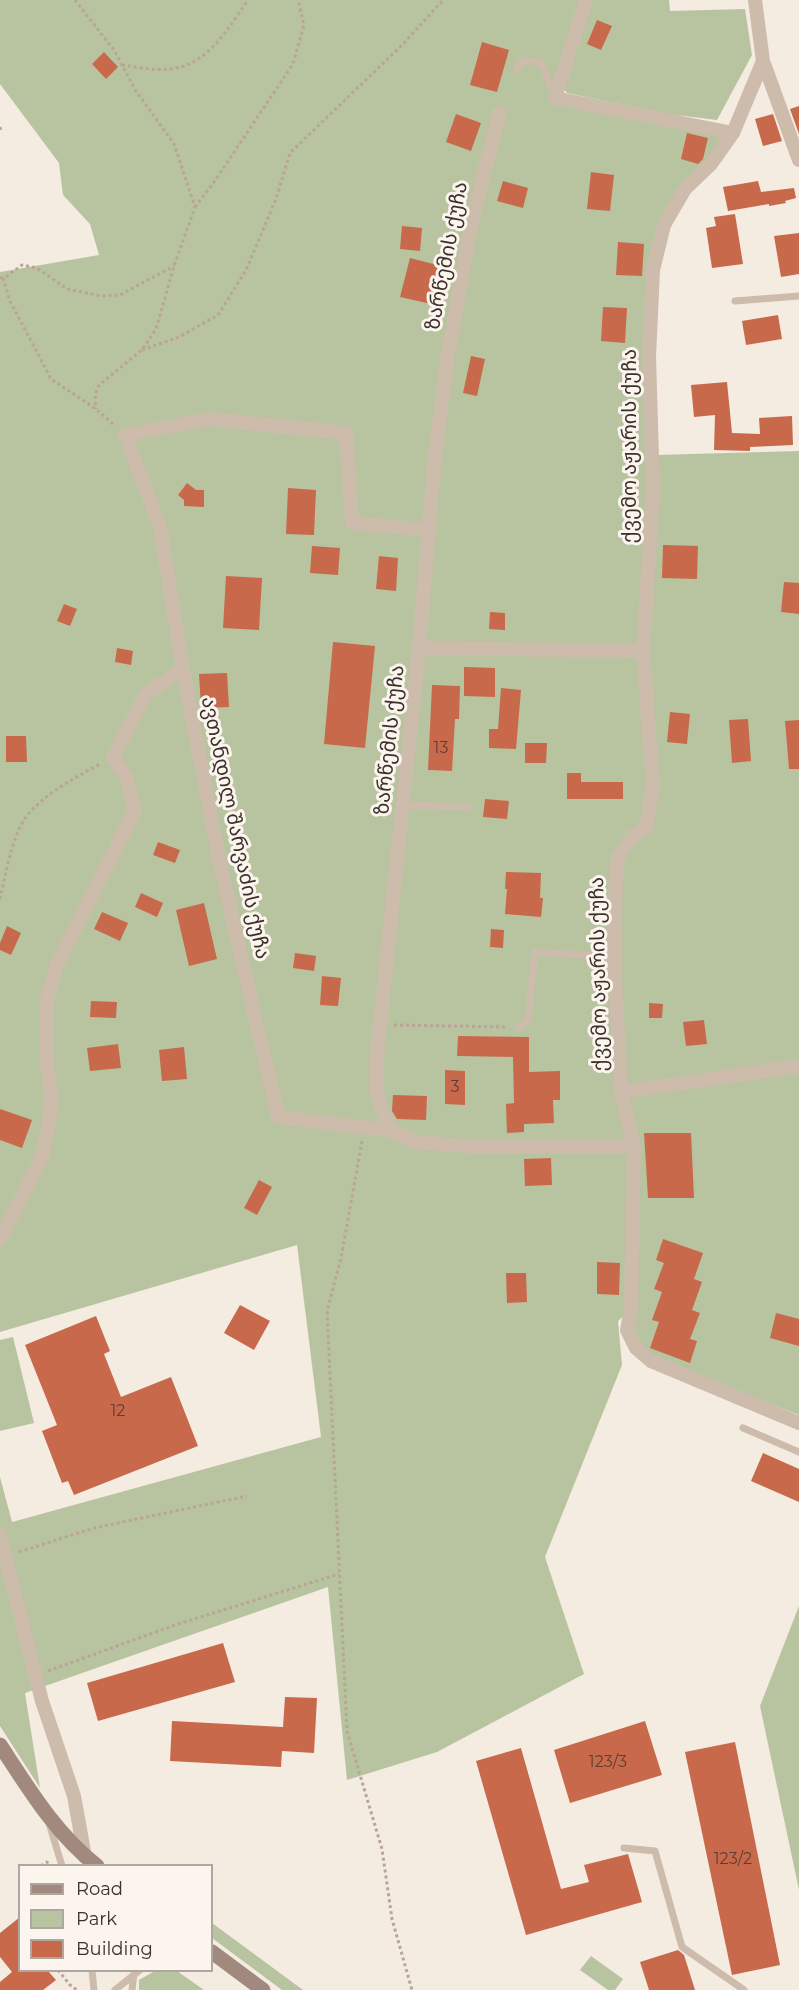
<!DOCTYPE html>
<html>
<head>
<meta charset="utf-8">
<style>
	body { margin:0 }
	#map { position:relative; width:799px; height:1990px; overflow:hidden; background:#f4ebe1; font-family:Montserrat,sans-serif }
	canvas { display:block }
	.legend { position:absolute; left:18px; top:1864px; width:195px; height:108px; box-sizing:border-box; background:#fbf5ee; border:2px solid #aea6a0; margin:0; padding:8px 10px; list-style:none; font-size:18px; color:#3b302b }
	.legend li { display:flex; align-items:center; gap:12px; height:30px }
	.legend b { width:30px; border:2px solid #aea6a0 }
</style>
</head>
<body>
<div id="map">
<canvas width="799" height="1990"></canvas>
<ul class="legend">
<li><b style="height:8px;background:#a18a7d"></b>Road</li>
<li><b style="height:16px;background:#b8c4a0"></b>Park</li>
<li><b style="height:16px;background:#c8694b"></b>Building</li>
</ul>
</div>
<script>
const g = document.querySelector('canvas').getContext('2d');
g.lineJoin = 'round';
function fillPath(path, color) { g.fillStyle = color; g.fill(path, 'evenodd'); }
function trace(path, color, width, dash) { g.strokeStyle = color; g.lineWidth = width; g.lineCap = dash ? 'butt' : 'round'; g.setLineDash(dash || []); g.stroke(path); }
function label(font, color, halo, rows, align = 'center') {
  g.font = font + ' Montserrat,"Noto Sans Georgian",sans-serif'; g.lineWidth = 6; g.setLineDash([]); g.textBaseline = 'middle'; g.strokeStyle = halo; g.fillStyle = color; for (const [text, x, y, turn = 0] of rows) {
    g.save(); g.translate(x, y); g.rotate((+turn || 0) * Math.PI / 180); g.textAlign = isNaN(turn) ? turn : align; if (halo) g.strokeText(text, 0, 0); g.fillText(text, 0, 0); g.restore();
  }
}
const green = new Path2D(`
	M0 0H586L556 98 733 133 685 189 653 270 657 455 799 451V1415L652 1357C637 1341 634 1332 630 1311L618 1321 622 1365 545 1557 584 1674 437 1752 347 1780 328 1587 25 1693 40 1788 0 1726V1477L12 1522 321 1437 297 1245 0 1332V272L99 255 90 224 63 195 59 163 0 84Z
	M589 0H669L670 11 745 9 752 55 717 120 668 114 567 93 562 87Z
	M13 1337 34 1423 0 1431V1340Z
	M799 1606V1890L760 1706Z
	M212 1923 303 1990H282L212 1938Z
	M591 1956 623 1979 615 1990H608L580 1970Z
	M155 1971H177L204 1990H139V1980Z`);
const building = new Path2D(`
	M597 20 612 26 601 50 587 44Z
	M482 42 509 50 497 92 470 85Z
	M104 52 118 67 106 79 92 64Z
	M799 106V134L790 109Z
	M456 114 481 123 471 151 446 142Z
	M773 114 782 141 763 146 755 119Z
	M687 133 708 138 703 159 698 164 681 159Z
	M591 172 614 175 610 211 587 209Z
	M503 181 528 188 523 208 497 201Z
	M758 181 761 192 794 188 796 198 785 201 786 203 769 206V204L728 211 723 187Z
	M735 214 743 264 712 268 706 228 716 226 714 217Z
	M402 226 422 228 420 251 400 249Z
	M799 233V274L781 277 774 236Z
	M618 242 644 244 642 276 616 275Z
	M410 258 445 267 436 305 400 297Z
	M603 307 627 308 625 343 601 341Z
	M778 315 782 339 746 345 742 321Z
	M471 356 485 359 477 396 463 393Z
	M727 382 732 433 760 434 759 418 792 416 793 445 750 447V451L714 450 715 415 694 417 691 385Z
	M187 483 196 490H204V507L184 506V500L178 495Z
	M288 488 316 490 314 535 286 534Z
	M663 545 698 546 697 579 662 578Z
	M312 546 340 548 338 575 310 573Z
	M379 556 398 558 396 591 376 589Z
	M226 576 262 578 259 630 223 628Z
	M784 582 799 583V614L781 612Z
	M64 604 77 609 70 626 57 621Z
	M490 612 505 613V630L489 629Z
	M333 642 375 646 365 748 324 744Z
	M117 648 133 651 131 665 115 662Z
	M464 667 495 668V697L464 696Z
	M227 673 229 707 201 708 199 674Z
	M432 685 460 686 459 719H455L452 771 428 770Z
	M501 688 521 690 516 749 489 748V729H498Z
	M670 712 690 714 687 744 667 742Z
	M748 719 751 761 732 763 729 720Z
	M799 720V769H789L785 721Z
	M6 736H26L27 762H6Z
	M525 743H547L546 763H525Z
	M567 773H581V782H623V799H567Z
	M485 799 509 801 507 819 483 817Z
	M158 842 180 850 175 863 153 855Z
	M506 872 541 873 540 898H543L541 917 505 914 507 889H505Z
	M141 893 163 903 157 917 135 907Z
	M204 903 217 959 189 966 176 910Z
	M102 912 128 923 120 941 94 929Z
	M7 926 21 933 11 955 0 950V943Z
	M491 929 504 930 503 948 490 947Z
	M295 953 316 956 314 971 293 968Z
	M322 976 341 978 338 1006 320 1005Z
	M91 1001 117 1002 116 1018 90 1017Z
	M649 1003 663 1004 662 1018H649Z
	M704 1020 707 1044 686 1046 683 1022Z
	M458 1036 529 1037V1072L560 1071V1100H553L554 1123 524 1124V1132L507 1133 506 1104 514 1103 513 1057 457 1056Z
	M118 1044 121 1068 90 1071 87 1048Z
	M184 1047 187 1079 162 1081 159 1050Z
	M445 1070 465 1071V1105L445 1104Z
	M393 1095 427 1096 426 1120 397 1119 392 1111Z
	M0 1109 32 1120 22 1148 0 1140Z
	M644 1133H691L694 1198H648Z
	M551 1158 552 1185 525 1186 524 1159Z
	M259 1180 272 1187 257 1215 244 1208Z
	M663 1239 703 1253 694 1279 702 1282 692 1310 700 1313 690 1339 697 1341 690 1363 650 1348 659 1322 652 1320 662 1292 654 1289 664 1263 656 1260Z
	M597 1262 620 1263 619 1295 597 1294Z
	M506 1273H526L527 1302 507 1303Z
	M240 1305 270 1321 254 1350 224 1333Z
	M776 1313 799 1319V1346L770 1338Z
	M96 1316 110 1351 104 1354 121 1397 171 1377 198 1446 74 1495 68 1481 62 1483 42 1431 57 1425 25 1345Z
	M763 1453 799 1469V1502L751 1481Z
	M223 1643 235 1682 98 1721 87 1683Z
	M285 1697 317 1698 314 1753 282 1751 281 1767 170 1761 172 1721 283 1727Z
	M645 1721 662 1775 570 1803 554 1750Z
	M735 1742 780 1965 732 1975 685 1752Z
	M521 1748 561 1889 589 1882 584 1865 628 1854 642 1902 526 1935 476 1761Z
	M20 1917V1971H48L56 1980 43 1990H0V1982L12 1972 0 1957V1933Z
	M678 1950 684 1955 695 1990H649L640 1962Z`);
const path = new Path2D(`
	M75 0 114 50 136 91 174 144 195 207 174 266 156 329 142 350 99 385 95 395 96 409
	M122 65C137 67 154 71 169 69 208 66 228 28 248 0
	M0 127 1 132
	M195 207 214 182 293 64 304 25 298 0
	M0 278 7 276 22 265 37 268 67 289 101 296 120 295 174 266
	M3 278 10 301 51 379 96 409 114 425
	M142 350 179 337 218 315 246 270 276 199 290 153 403 44 443 0
	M0 899C6 873 12 831 31 811 50 791 76 777 100 764
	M394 1025 507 1027
	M362 1141 341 1258 327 1311 347 1731 382 1849 392 1919 412 1990
	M19 1552 94 1528 247 1496
	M48 1671 175 1625 339 1574
	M41 1866 47 1862 48 1864
	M58 1970 70 1985 77 1990`);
const service = new Path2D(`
	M517 70 523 60 541 63 554 93
	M735 301 799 296
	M403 805 469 807
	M518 1028 528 1021 535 952 614 957
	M743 1428 799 1452
	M49 1823 62 1866
	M624 1848 655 1851 682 1947 744 1990
	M92 1970 94 1990
	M115 1990 140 1970
	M132 1990 134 1973`);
const minor = new Path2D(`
	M586 0 555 98 733 133
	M755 0 763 61 799 160
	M763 61 733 133 711 164 685 189 664 225 653 270 649 357 653 492 643 651 653 786 646 827 633 836 618 857 616 877 614 957 621 1092 634 1147 631 1310 627 1330 636 1348 651 1361 799 1423
	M499 113 471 224 448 355 435 454 419 648 377 1053V1090L383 1113 394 1131 415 1142 478 1147H634
	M419 648 643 651
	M621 1092 799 1066
	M394 1131 278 1117 220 864 183 669 160 527 125 435 208 419 346 433 352 523 427 530
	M0 1239 42 1157 52 1104 46 1052 47 1000 57 964 135 810 127 778 113 757 146 694 183 669
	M0 1534 42 1701 74 1796 85 1857`);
const secondary = new Path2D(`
	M0 1745C29 1789 55 1833 97 1866
	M212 1952 263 1990`);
const numberNames = [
	["13",441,748],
	["3",455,1087],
	["12",118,1411],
	["123/3",608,1762],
	["123/2",733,1859]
];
const streetNames = [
	["ზარწემის ქუჩა",447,256,-79],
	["ქვემო აჟარის ქუჩა",630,446,-90],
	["ზარწემის ქუჩა",390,740,-84],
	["ავთანდილ შარვაძის ქუჩა",235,828,78],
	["ქვემო აჟარის ქუჩა",599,974,-91]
];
fillPath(green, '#b8c4a0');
fillPath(building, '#c8694b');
trace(path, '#b9a596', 3, [3, 3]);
trace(service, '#cdbbac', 7);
trace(minor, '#cdbbac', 14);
trace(secondary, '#a18a7d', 15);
label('16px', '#5e3e33', null, numberNames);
label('20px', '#3b302b', '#fbf5ee', streetNames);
</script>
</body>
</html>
